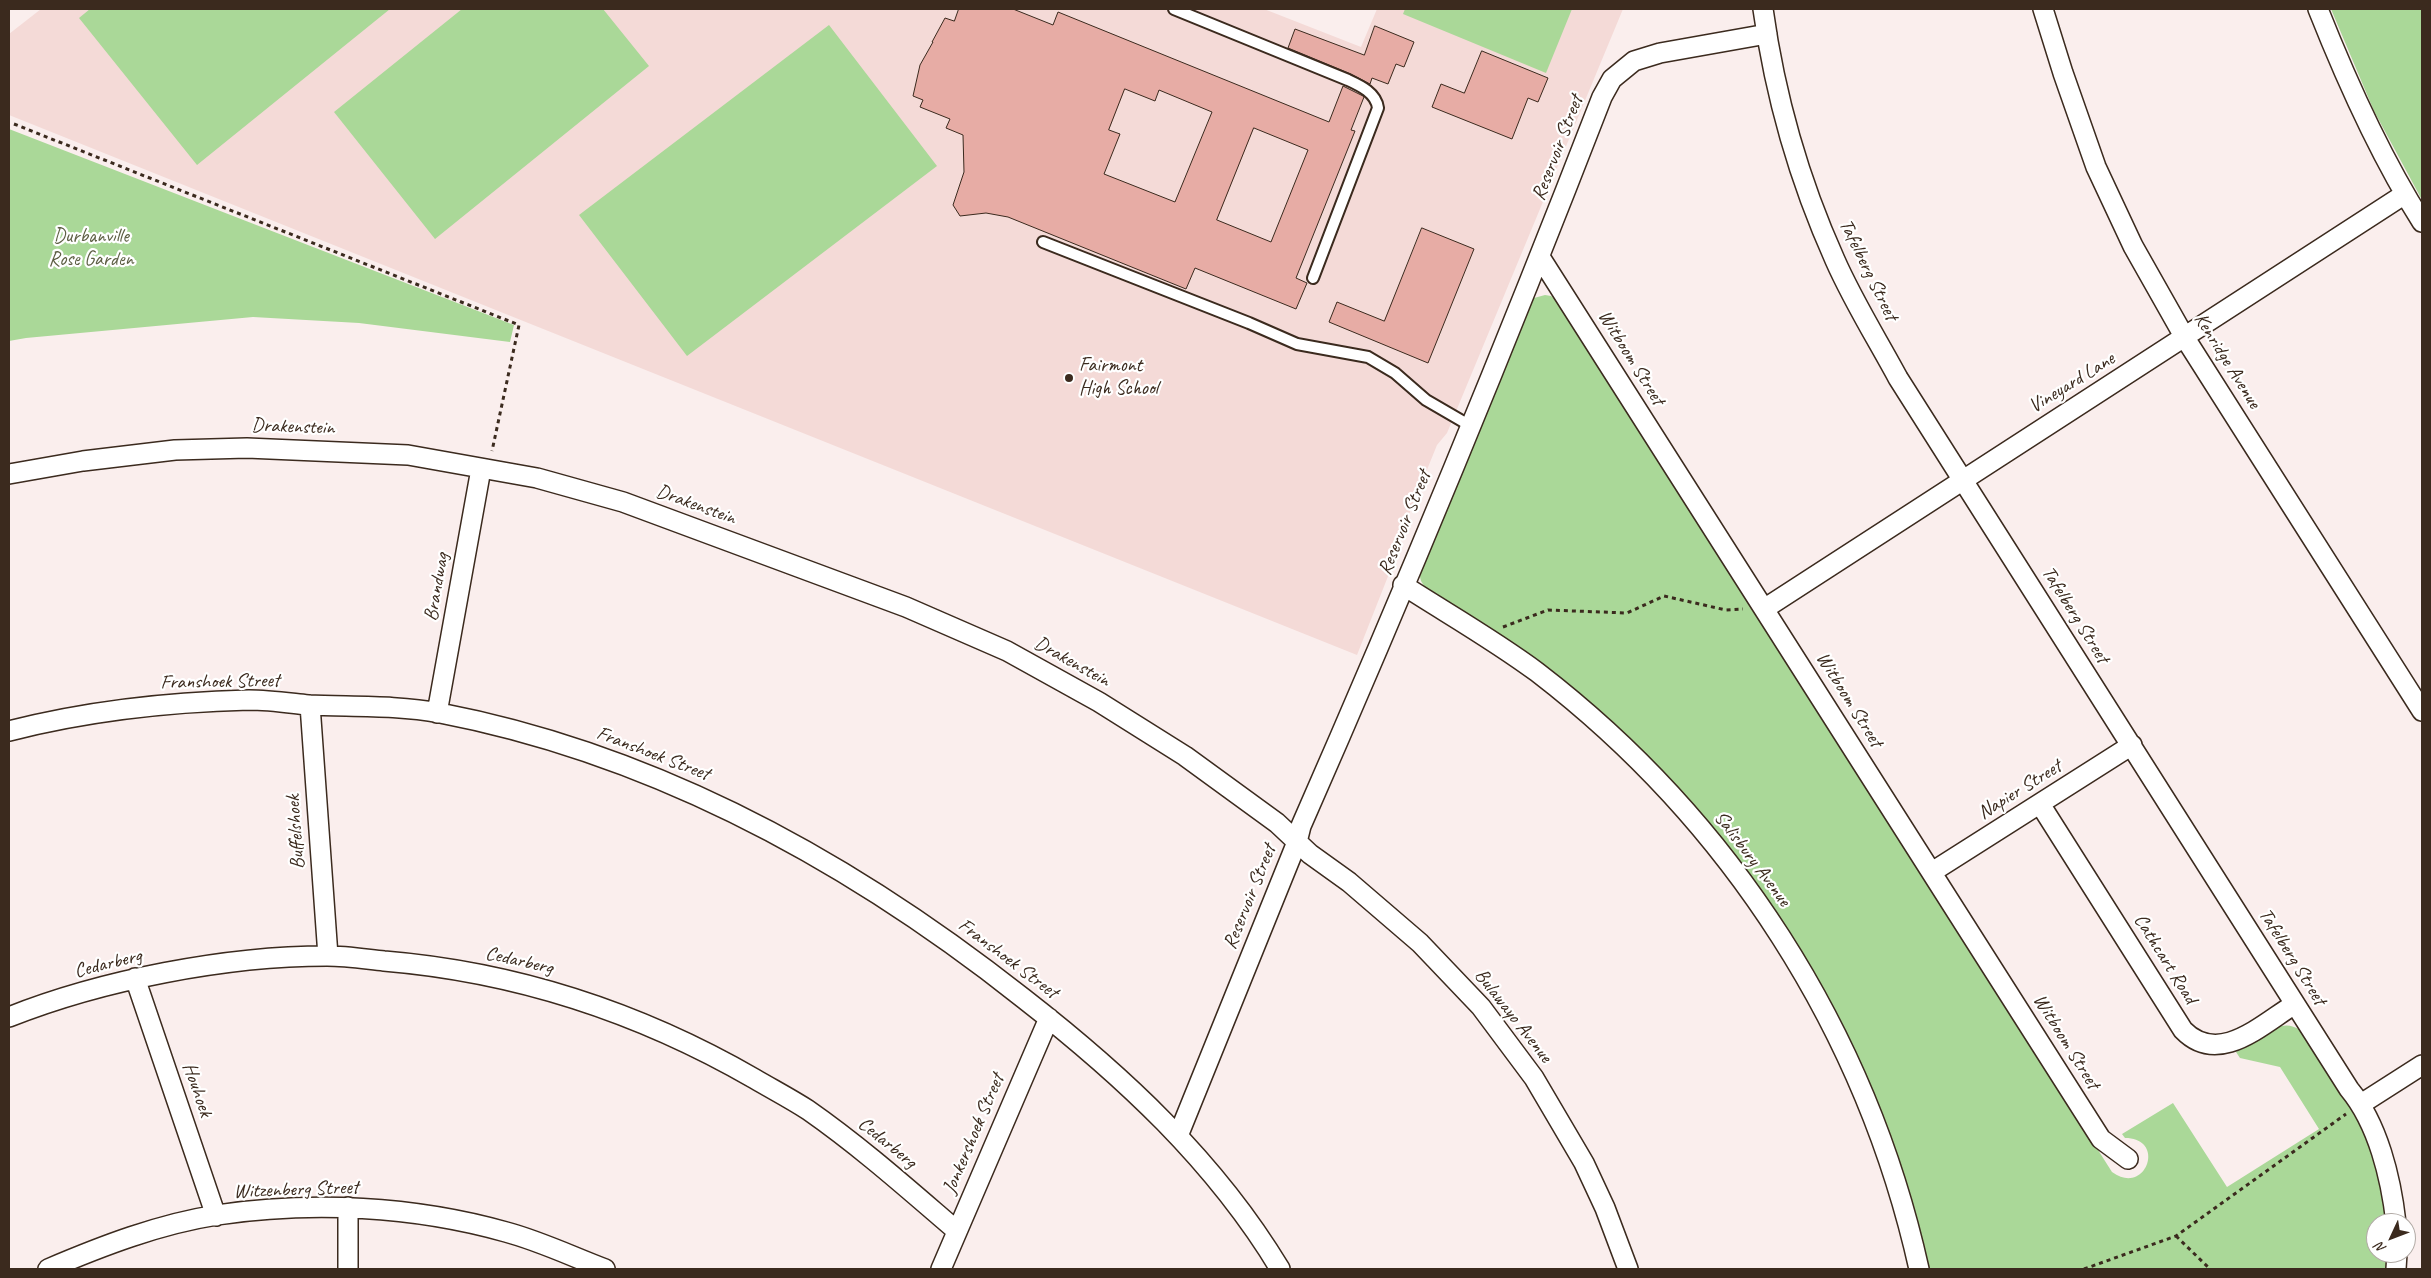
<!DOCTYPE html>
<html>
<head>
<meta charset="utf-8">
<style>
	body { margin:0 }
	#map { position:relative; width:2431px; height:1278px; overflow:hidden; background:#faeeed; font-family:Caveat,sans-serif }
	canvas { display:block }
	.frame { position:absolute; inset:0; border:10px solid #3b2a1e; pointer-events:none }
	.north { position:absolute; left:2366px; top:1213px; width:50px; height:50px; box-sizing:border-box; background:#fff; border:1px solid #b1aaa5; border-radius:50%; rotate:227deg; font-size:14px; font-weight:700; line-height:20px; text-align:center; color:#3b2a1e }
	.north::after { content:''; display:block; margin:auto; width:18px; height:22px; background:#3b2a1e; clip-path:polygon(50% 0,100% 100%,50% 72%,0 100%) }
</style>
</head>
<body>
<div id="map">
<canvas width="2431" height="1278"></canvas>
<div class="frame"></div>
<div class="north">N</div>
</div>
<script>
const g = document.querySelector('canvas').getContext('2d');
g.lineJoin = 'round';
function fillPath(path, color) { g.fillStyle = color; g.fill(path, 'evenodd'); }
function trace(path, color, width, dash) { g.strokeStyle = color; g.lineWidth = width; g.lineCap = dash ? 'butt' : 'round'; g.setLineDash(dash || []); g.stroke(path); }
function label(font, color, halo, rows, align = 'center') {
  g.font = font + ' Caveat,sans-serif'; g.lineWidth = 4.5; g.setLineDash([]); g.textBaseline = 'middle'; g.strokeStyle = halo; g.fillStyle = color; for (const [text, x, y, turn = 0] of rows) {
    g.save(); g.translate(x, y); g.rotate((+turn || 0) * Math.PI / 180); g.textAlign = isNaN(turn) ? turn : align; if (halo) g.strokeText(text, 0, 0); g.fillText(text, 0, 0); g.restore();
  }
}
const built = new Path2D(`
	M41 9H1264L1361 47 1377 9H1623L1447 433 1437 445 1399 539 1396 556 1357 655 9 115V34Z`);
const green = new Path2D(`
	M90 9H390L197 165 79 18Z
	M462 9H603L649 66 435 239 334 112Z
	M1405 9H1572L1546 73 1403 14Z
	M2331 9H2422V200L2374 111Z
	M829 25 937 166 687 356 579 215Z
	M9 129 514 325 510 342 359 323 253 317 26 338 9 341Z
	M1545 295 1551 296 1561 304 2112 1172C2146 1197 2167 1138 2125 1138L2122 1134 2173 1103 2227 1187 2319 1129 2280 1067 2240 1058 2236 1052 2276 1028C2285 1024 2292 1025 2300 1030 2343 1093 2382 1143 2386 1223H2376V1253H2387L2386 1269H1929C1866 976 1682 741 1426 589L1421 581 1419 573 1530 302 1534 298Z`);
const building = new Path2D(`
	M959 9H1013L1053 25 1058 12 1329 122 1343 86 1363 96 1364 97 1351 130 1355 131 1296 278 1307 283 1296 309 1195 268 1186 289 1008 217 986 213 960 216 953 205 964 172 963 135 946 128 950 119 920 107 923 100 913 96 920 65 933 42H932L945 18 954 21ZM1125 89 1155 101 1159 90 1212 112 1175 202 1104 174 1120 134 1109 130ZM1254 128 1308 150 1271 242 1217 220Z
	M1375 26 1414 42 1404 67 1396 64 1388 84 1372 78 1370 84 1351 74 1288 48 1295 29 1364 55Z
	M1482 51 1548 78 1538 102 1528 98 1512 139 1432 107 1441 84 1464 93Z
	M1422 228 1474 249 1428 363 1329 322 1337 302 1384 321Z`);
const path = new Path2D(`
	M14 124 519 325 492 451
	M1503 627 1548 610 1627 613 1664 596 1726 610 1743 609
	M2176 1236 2210 1269
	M2084 1269 2176 1236 2346 1114`);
const service = new Path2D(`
	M1174 9 1348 80C1361 86 1376 93 1378 108L1313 278
	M1043 242 1249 323 1297 344 1368 357 1395 373 1426 400 1469 425`);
const minor = new Path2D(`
	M1763 9C1775 96 1799 180 1835 260 1853 301 1877 339 1898 378L2349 1089C2378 1124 2391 1178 2396 1223
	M2043 9 2063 73 2096 167 2133 246 2185 338 2422 711
	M2318 9C2347 82 2380 156 2422 222
	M1540 257 2101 1139 2128 1159
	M9 474 83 461 175 450 247 448 408 455 537 478 623 502 906 607 1007 651 1099 702 1185 756 1277 823 1310 854 1349 882 1420 943 1481 1007 1534 1078 1584 1163 1605 1208 1628 1269
	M1403 585C1448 614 1494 640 1537 672 1731 821 1866 1031 1919 1269
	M1764 609 2405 194
	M310 705 328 956
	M437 713 481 469
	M9 731C87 711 168 702 249 700 269 700 289 703 308 705 352 707 397 705 440 713 658 755 851 862 1023 998 1122 1075 1215 1161 1280 1269
	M2040 804 2183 1030C2219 1067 2262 1024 2295 1004
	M1932 872 2132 745
	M135 978 216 1216
	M9 1017C102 980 226 956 327 956 346 956 365 959 384 961 517 972 639 1012 755 1079 772 1089 791 1099 808 1110 861 1147 908 1189 957 1231
	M2361 1104 2422 1065
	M1178 1136 1297 842 1301 826C1407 585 1507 342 1602 97L1612 79 1634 61 1660 53 1767 34
	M48 1269C102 1246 159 1224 217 1215 312 1201 414 1206 506 1232 540 1241 573 1257 605 1269
	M348 1269V1207
	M941 1269 1049 1018
	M2396 1269 2397 1253`);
const markers = [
	[1069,378,5,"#3b2a1e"]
];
const streetNames = [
	["Reservoir Street",1558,148,-69],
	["Tafelberg Street",1868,270,64],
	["Witboom Street",1631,358,58],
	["Kenridge Avenue",2227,361,58],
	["Vineyard Lane",2072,383,-32],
	["Drakenstein",293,427,2],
	["Drakenstein",696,505,20],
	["Reservoir Street",1405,523,-68],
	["Brandwag",437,587,-80],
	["Tafelberg Street",2075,615,58],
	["Drakenstein",1072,662,29],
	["Franshoek Street",220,682,-1],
	["Witboom Street",1849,700,58],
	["Franshoek Street",653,754,21],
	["Napier Street",2020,790,-32],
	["Buffelshoek",296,832,-94],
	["Salisbury Avenue",1752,859,53],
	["Reservoir Street",1250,897,-68],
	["Tafelberg Street",2292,957,58],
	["Franshoek Street",1008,959,37],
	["Cathcart Road",2165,959,58],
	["Cedarberg",519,961,13],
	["Cedarberg",108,964,-14],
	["Bulawayo Avenue",1513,1016,52],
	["Witboom Street",2066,1042,58],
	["Houhoek",197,1090,71],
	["Jonkershoek Street",974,1134,-67],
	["Cedarberg",887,1143,39],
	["Witzenberg Street",296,1190,-2]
];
const parkNames = [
	["Durbanville",91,237],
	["Rose Garden",91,260]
];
const poiNames = [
	["Fairmont",1079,366],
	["High School",1079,389]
];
fillPath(built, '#f4dad7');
fillPath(green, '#aad898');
fillPath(building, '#e7aca5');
trace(building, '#3b2a1e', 1);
trace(service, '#3b2a1e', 14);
trace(minor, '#3b2a1e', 22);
trace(path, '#3b2a1e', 3, [4, 4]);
trace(service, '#fff', 10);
trace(minor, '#fff', 19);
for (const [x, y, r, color] of markers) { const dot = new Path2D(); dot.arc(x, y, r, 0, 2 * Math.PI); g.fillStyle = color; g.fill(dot); trace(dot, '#fff', 2); }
label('20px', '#3b2a1e', '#fff', streetNames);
label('20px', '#5c5e43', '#fff', parkNames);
label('20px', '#3b2a1e', '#fff', poiNames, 'left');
</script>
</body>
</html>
